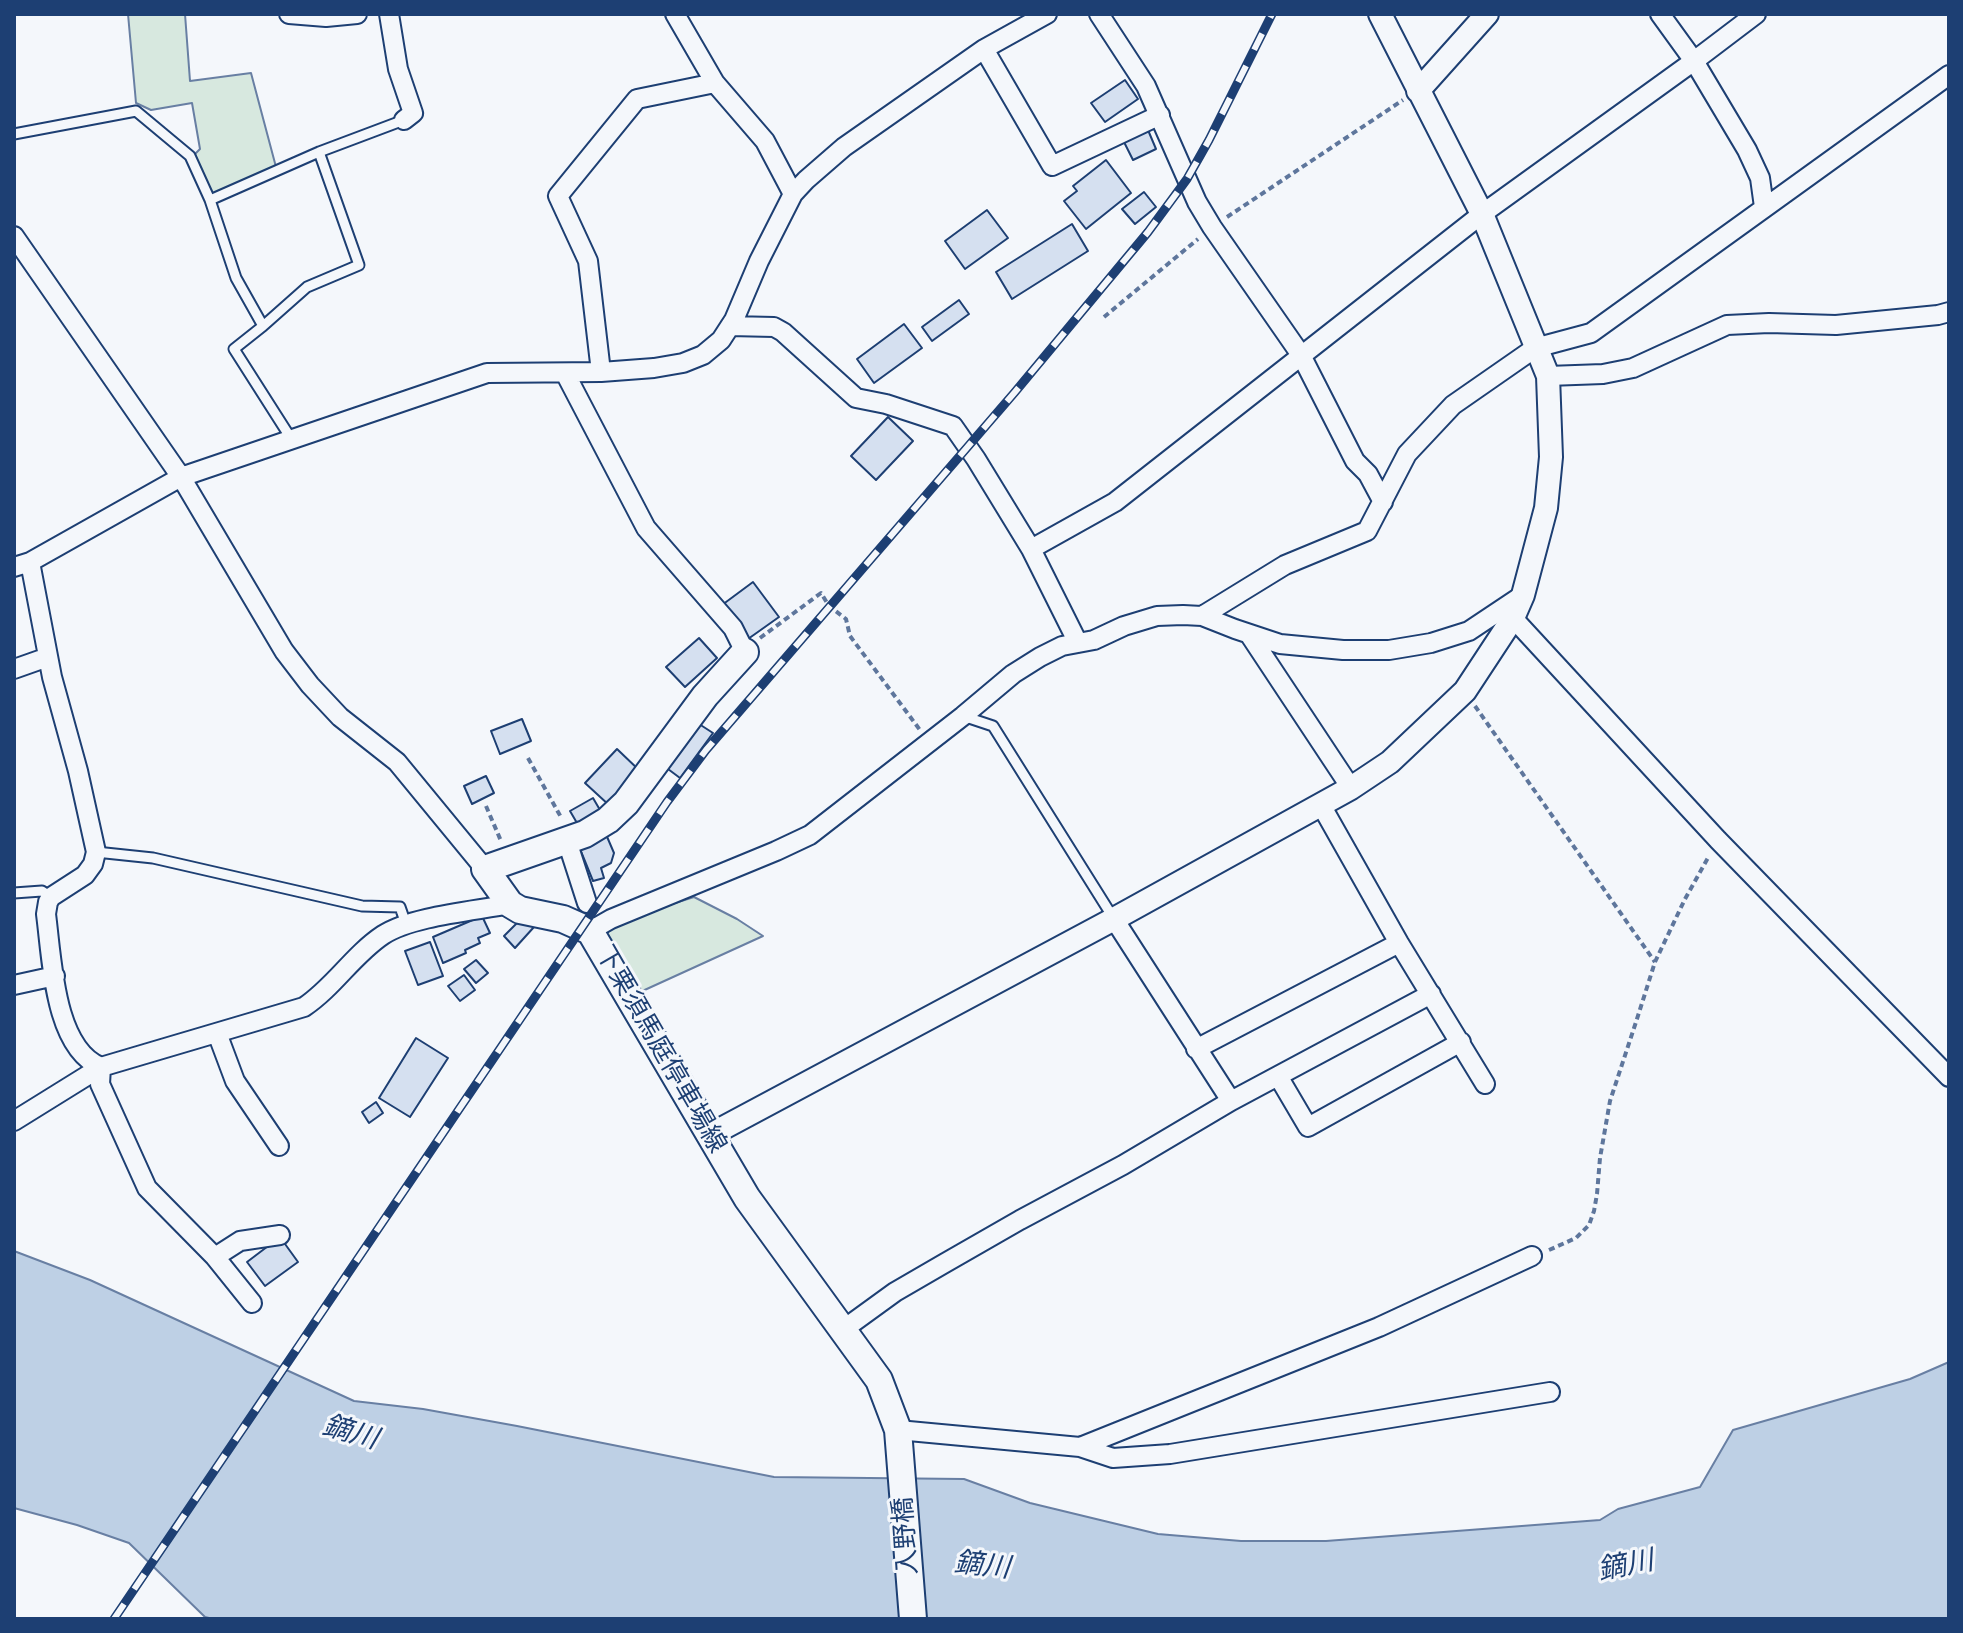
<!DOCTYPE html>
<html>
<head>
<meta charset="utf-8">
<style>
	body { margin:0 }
	#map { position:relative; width:1963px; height:1633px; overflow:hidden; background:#f4f7fb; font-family:"Roboto Condensed",sans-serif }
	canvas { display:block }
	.frame { position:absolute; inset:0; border:16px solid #1d3f73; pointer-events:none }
</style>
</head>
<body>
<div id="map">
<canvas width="1963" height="1633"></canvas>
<div class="frame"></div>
</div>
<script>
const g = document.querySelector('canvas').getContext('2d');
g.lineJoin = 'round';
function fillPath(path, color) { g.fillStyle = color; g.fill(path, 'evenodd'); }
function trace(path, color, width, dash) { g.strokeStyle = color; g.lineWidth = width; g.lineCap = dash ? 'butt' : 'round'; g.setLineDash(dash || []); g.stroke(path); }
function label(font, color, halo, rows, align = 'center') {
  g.font = font + ' "Roboto Condensed","Noto Sans JP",sans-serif'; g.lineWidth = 6; g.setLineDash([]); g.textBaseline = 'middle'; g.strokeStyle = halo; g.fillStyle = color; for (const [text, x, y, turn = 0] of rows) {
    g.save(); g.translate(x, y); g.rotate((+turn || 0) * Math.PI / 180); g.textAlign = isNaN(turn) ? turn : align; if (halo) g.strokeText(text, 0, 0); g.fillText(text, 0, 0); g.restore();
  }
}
const green = new Path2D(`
	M128 14H185L190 81 251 73 276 167 210 195 195 154 200 149 192 103 151 110 136 103Z
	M694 897 737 919 763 936 638 993 607 939V933L615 922Z`);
const water = new Path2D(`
	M14 1251 90 1280 354 1401 423 1409 517 1426 774 1477 964 1479 1030 1503 1158 1534 1241 1541H1326L1600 1520 1618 1509 1700 1487 1733 1430 1910 1379 1949 1362V1619H213L205 1617 129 1543 77 1525 14 1508Z`);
const building = new Path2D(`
	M1125 80 1138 99 1105 122 1091 103Z
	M1148 130 1156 149 1133 160 1124 142Z
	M1106 160 1131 193 1086 229 1064 201 1077 191 1073 186Z
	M1144 192 1156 207 1135 224 1122 209Z
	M987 210 1008 238 965 269 945 241Z
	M1072 224 1088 251 1012 299 996 272Z
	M959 300 969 314 932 341 922 327Z
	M904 324 922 348 874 383 857 359Z
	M888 417 913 441 876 480 851 456Z
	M753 582 779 617 748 639 722 605Z
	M699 638 717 658 685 687 666 667Z
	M522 719 531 741 500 754 491 731Z
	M696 722 713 733 680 778 664 766Z
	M617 749 641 772 610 806 585 783Z
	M486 776 494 793 472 804 464 786Z
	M593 798 600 810 577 823 570 811Z
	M605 832 614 853 611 863 601 868 604 878 593 881 578 844Z
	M482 916 490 933 478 938 480 943 465 950 466 953 443 963 433 937Z
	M523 917 534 927 515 948 504 936Z
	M430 942 443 976 418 985 405 951Z
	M476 960 488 973 476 983 464 969Z
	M464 975 475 990 460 1001 448 986Z
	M416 1038 448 1058 410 1117 379 1098Z
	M376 1102 383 1113 369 1123 362 1112Z
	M280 1237 298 1262 265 1286 247 1262Z`);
const path = new Path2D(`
	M1227 217 1403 100
	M1104 317 1198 239
	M760 638 821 593 829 606 846 619 850 636 920 730
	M1475 706 1655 962
	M528 758 562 819
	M486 806 501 841
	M1549 1250 1576 1238 1589 1225 1594 1211 1597 1194 1600 1158 1610 1101 1636 1022 1655 962 1685 899 1709 856`);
const service = new Path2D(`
	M14 134 136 111 190 156 210 200 319 152 404 120
	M210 200 236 278 263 326
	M292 440 234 349 263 326 307 287 359 265 319 152
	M963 716 993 726 1114 919
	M96 852 153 858 362 906 400 907 406 924
	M14 893 42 891 51 897`);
const minor = new Path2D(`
	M289 14 326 17 357 14
	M389 14 398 69 413 113 404 120
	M675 14 715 83 765 141 793 194
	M1099 14 1146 86 1197 202 1212 227 1301 355 1355 461 1368 474 1383 502
	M1660 14 1694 61 1747 150 1760 178 1764 207
	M984 49 1052 166 1160 115
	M14 236 181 477 284 651 310 685 340 717 397 762 485 869
	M730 326 774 327 783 332 856 398 886 404 953 426 976 459 1031 549 1078 643
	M601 372 588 261 558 196 637 99 715 83
	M565 373 646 528 733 628 745 652
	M1548 376 1603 374 1633 368 1727 325 1769 323 1836 325 1938 315 1949 312
	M1031 549 1115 502 1482 214 1694 61 1756 14
	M30 562 52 677 78 771 96 852 93 864 85 875 51 897 48 902 46 914C52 959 54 1048 101 1067L304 1007C334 987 353 955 383 935 412 916 475 911 510 904
	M14 567 30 562 181 477 487 373 601 372 654 368 683 363 703 355 721 340 734 320 759 261 793 194 806 180 844 147 984 49 1047 14
	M1202 616 1285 565 1367 531 1407 454 1453 405 1535 348 1591 333 1949 75
	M1513 618 1718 840 1949 1077
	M1249 634 1351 788
	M14 669 48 657
	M1321 805 1399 943 1485 1084
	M567 841 587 903
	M1114 919 1231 1101
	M590 931 611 919 776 851 810 835 963 716 1013 674 1040 657 1062 646 1094 640 1124 626 1157 616 1183 615 1202 616 1235 629 1280 644 1343 650H1389L1431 643 1469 631 1523 595
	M14 985 55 976
	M217 1033 235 1081 279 1146
	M1196 1049 1399 943
	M101 1067 100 1084 147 1188 215 1257 252 1303
	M1278 1076 1308 1127 1461 1042
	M14 1121 101 1067
	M215 1257 240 1241 280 1235
	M844 1329 895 1292 945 1263 1020 1220 1123 1165 1231 1101 1431 994
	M898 1430 1080 1447 1379 1327 1532 1256
	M1080 1447 1113 1458 1170 1454 1550 1392`);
const tertiary = new Path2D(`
	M1418 91 1487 14
	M710 1135 1114 919 1351 788 1390 762 1465 691 1513 618 1523 595 1546 508 1551 457 1548 376 1482 214 1380 14`);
const secondary = new Path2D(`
	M745 652 705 696 626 803 608 820 585 834 485 869 510 904 520 910 563 919 590 931 747 1198 879 1380 898 1430 913 1619`);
const rail = new Path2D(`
	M114 1619 667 802 706 750 1015 392 1148 232 1187 179 1209 140 1272 14`);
const streetNames = [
	["下栗須馬庭停車場線",660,1050,60],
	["入野橋",907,1536,-94]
];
const waterNames = [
	["鏑川",350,1434,16],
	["鏑川",982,1567,6],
	["鏑川",1626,1567,-11]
];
fillPath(green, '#d7e8df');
trace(green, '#687fa3', 2);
fillPath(water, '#bed0e5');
trace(water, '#687fa3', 2);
fillPath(building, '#d5e0f0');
trace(building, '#1d3f73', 2);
trace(service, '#1d3f73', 13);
trace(minor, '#1d3f73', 22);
trace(tertiary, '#1d3f73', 26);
trace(secondary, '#1d3f73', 30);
trace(path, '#5e769c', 4, [6, 4]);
trace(service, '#f4f7fb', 9);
trace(minor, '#f4f7fb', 18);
trace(tertiary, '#f4f7fb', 22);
trace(secondary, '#f4f7fb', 26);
trace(rail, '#1d3f73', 9);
trace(rail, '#f4f7fb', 6, [18]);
label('26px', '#1d3f73', '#f4f7fb', streetNames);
label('italic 28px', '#1d3f73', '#f4f7fb', waterNames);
</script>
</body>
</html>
